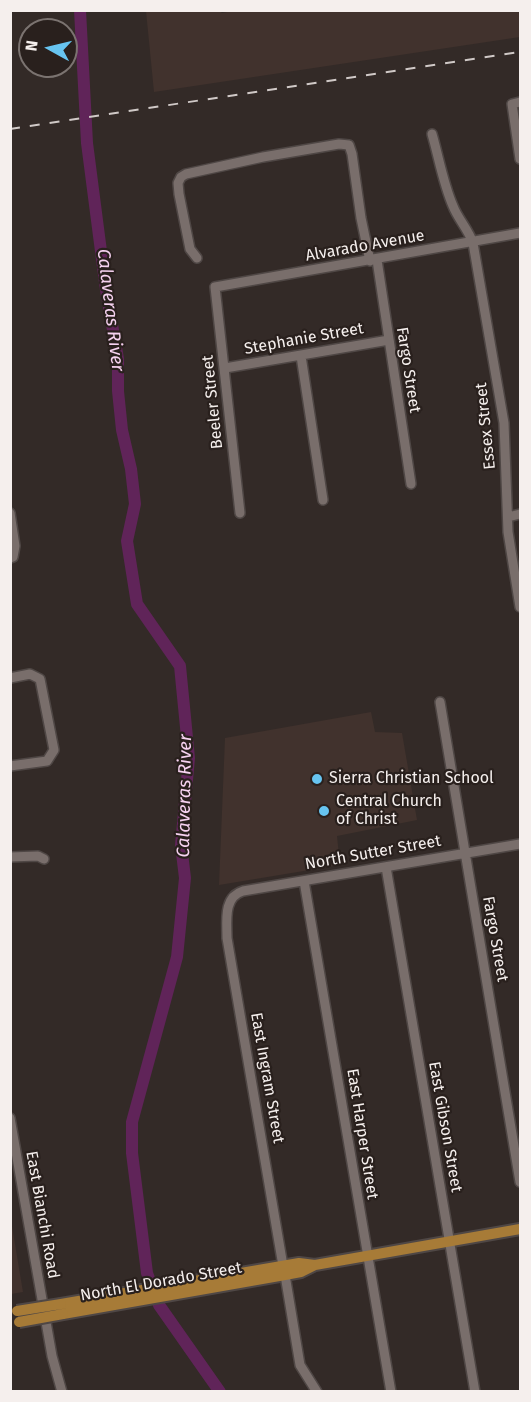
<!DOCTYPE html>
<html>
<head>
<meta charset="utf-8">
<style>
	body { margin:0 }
	#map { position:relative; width:531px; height:1402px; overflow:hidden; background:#332a27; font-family:"Fira Sans",sans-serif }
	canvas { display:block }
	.frame { position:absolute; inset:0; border:12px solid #f5efed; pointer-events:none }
	.north { position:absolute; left:18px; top:18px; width:60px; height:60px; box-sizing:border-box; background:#29201d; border:2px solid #7b7370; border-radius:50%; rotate:278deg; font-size:16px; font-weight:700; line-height:24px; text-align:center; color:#f5efed }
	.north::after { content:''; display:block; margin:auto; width:21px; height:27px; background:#67c4f0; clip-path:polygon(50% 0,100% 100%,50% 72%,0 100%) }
</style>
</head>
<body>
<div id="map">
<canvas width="531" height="1402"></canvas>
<div class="frame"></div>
<div class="north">N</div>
</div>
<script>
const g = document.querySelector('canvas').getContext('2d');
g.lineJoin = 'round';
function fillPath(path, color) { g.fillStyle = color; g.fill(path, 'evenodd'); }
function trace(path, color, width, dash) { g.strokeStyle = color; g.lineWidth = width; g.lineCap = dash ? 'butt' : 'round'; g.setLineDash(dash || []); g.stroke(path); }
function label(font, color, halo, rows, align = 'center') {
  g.font = font + ' "Fira Sans",sans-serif'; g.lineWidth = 4.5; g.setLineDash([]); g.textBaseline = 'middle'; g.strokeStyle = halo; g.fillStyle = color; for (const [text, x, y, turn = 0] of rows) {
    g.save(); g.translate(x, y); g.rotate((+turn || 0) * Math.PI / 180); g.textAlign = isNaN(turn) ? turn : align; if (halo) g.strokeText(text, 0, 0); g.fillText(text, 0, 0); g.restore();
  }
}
const built = new Path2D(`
	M218 10 222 13 238 10 520 11V37L154 92 146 11Z
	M371 712 375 732 402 733 417 820 337 836 340 865 219 885 225 738Z
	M10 1214 23 1292 11 1294H10Z`);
const river = new Path2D(`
	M80 10 87 143 106 290 118 359V391L122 430 131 469 135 504 127 541 137 604 180 666 189 758 181 845 185 878 177 957 132 1122V1153L147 1273 159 1305 220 1392`);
const minor = new Path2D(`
	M520 102 512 104 520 159
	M432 134C439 158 443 183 453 206 458 219 468 229 473 243L504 423 508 532 520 607
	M197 258 190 249 179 194 178 183 181 177 186 174 263 157 339 144 349 145 352 154 361 218 370 261
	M377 260 411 484
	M301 356 323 500
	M225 368 389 340
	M10 513 15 546 13 557 10 558
	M240 513 215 287 520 233
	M508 517 520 514
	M10 678 30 674 40 679 54 750 47 761 10 766
	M440 702 520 1182
	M10 857 38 856 44 859
	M386 867 475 1392
	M304 881 391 1392
	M10 1118 52 1356 62 1392
	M283 1266 227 938C227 921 223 897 243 891L520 844
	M285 1275 300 1365 317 1392`);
const major = new Path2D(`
	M61 1304 299 1263 315 1265 520 1229
	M63 1314 285 1275 301 1272 315 1265`);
const rail = new Path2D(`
	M10 129 520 52`);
const majorBridge = new Path2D(`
	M17 1311 61 1304
	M19 1322 63 1314`);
const markers = [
	[317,779,6,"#67c4f0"],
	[324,811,6,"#67c4f0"]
];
const streetNames = [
	["Alvarado Avenue",365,246,-10],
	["Stephanie Street",304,339,-10],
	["Fargo Street",408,370,81],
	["Beeler Street",213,402,-96],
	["Essex Street",486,426,-96],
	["North Sutter Street",373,853,-10],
	["Fargo Street",495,939,80],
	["East Ingram Street",267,1078,80],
	["East Gibson Street",445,1127,80],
	["East Harper Street",362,1134,81],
	["East Bianchi Road",42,1215,80],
	["North El Dorado Street",161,1282,-10]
];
const poiNames = [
	["Sierra Christian School",329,779],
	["Central Church",336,802],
	["of Christ",336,820]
];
const waterNames = [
	["Calaveras River",110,310,83],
	["Calaveras River",185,796,-89]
];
fillPath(built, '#41322d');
trace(river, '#602459', 12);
trace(minor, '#4f4745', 12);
trace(major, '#4f4745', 14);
trace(minor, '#796e6b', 9);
trace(major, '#a77b37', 10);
trace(rail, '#d0c9c7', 2, [10, 10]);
trace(majorBridge, '#4f4745', 14, []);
trace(majorBridge, '#a77b37', 10);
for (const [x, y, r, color] of markers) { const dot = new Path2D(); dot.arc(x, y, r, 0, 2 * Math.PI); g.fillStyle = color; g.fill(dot); trace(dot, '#29201d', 2); }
label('16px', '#f5efed', '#29201d', streetNames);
label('16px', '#f5efed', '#29201d', poiNames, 'left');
label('italic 18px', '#f6d2f0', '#29201d', waterNames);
</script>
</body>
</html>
